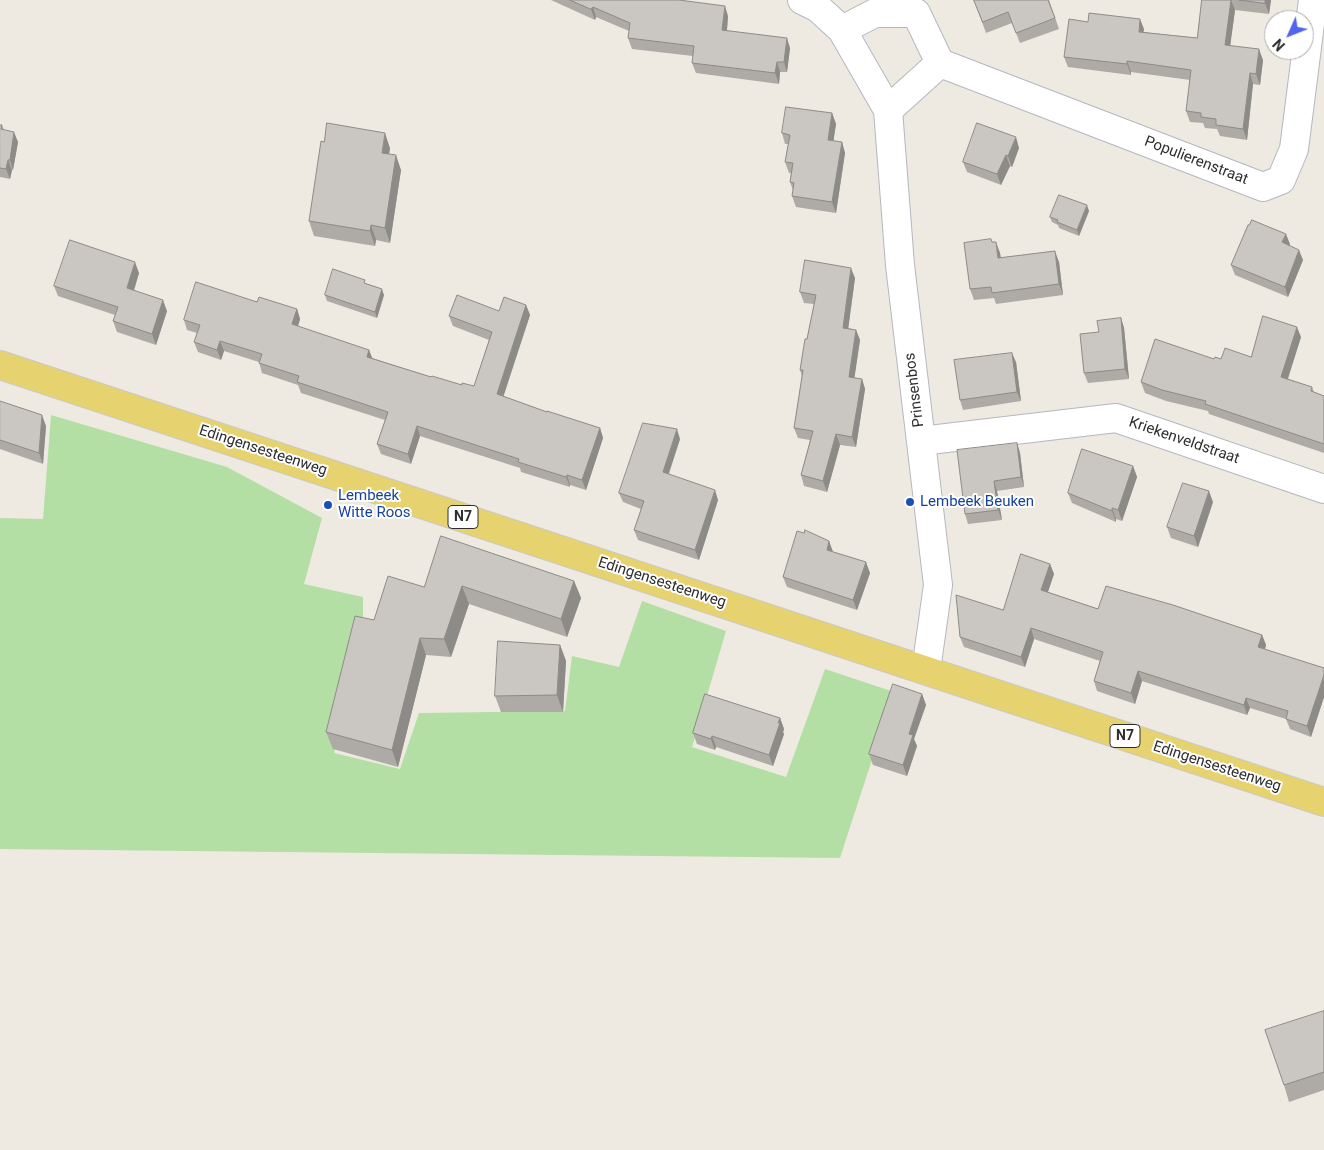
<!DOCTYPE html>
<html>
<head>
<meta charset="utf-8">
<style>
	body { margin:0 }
	#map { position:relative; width:1324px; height:1150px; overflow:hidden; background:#eeeae2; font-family:Roboto,sans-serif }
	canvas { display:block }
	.north { position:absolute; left:1264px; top:10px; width:50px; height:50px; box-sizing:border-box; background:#fff; border:1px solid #ababab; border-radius:50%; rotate:226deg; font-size:14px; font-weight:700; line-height:20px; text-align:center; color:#2e2e2e }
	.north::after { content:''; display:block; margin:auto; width:18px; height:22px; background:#5264eb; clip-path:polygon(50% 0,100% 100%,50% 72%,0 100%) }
</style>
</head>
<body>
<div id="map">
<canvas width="1324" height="1150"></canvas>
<div class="north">N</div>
</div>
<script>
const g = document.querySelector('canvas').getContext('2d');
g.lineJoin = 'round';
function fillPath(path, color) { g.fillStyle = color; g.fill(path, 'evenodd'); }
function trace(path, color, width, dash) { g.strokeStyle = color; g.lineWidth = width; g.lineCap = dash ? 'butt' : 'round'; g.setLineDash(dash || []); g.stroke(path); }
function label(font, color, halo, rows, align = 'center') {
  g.font = font + ' Roboto,sans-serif'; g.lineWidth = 4; g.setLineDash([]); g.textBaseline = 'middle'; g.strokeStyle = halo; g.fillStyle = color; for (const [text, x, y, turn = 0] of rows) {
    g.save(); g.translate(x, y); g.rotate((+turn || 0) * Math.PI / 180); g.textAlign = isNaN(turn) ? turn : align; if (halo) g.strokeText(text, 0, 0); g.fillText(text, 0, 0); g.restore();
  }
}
const green = new Path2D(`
	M51 415 227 467 322 518 304 584 363 597V634L334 753 400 769 419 713 565 711 572 656 619 667 642 601 726 631 692 747 786 777 825 669 894 692 840 858 0 849V518L43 519Z`);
const street = new Path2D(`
	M802 0 818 8 842 30 888 110 900 265 938 585 926 670
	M916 13 940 63
	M842 30 875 13H916
	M940 63 1263 187 1281 180 1294 149 1313 0
	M888 110 940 63
	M921 441 1116 418 1324 489`);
const primary = new Path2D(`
	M0 365 1324 802`);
const wall = new Path2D(`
	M551 0H679L728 16 727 31 790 48 787 72H780L779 84 696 73 692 63 693 56 632 49 628 38 629 31 596 17 595 20Z
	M974 0H1049L1059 29 1020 43 1012 23 986 33Z
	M1202 0H1271L1269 14 1235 10 1230 45 1263 60 1260 85 1253 84 1247 140 1220 136 1217 129 1205 128 1203 123 1190 122 1186 111 1190 80 1131 72V75L1068 67 1064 57 1144 29 1143 32 1197 38Z
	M832 113 836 124 833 141 842 142 845 153 836 213 796 207 792 196 793 190 790 182 791 173H789L785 162 788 144H785L782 133Z
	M0 125H2L4 130 18 142 13 170H12L10 179 0 177Z
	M390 148 389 154 401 170 390 243 376 240 375 246 314 236 309 221Z
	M1019 148 1012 167 1010 166 1001 185 967 172 963 162Z
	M1089 211 1079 236 1059 228 1058 225 1052 222 1050 217Z
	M992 242 1000 253 1001 258 1059 262 1063 295 996 304 994 298 974 300 970 289Z
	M1290 244 1289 246 1303 260 1288 297 1235 275 1231 265Z
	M139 273 134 291 167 311 156 345 117 332 113 321 115 315 58 296 54 286Z
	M855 278 848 328 856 330 860 340 854 378 862 379 865 389 856 447 840 445 827 492 804 486 801 475 810 440 798 438 794 428 802 376 800 370 807 339 814 304 804 303 800 292Z
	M366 284 384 295 377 318 327 301 325 295Z
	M257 302 297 309 300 319 298 327 369 350 372 358 431 377 462 385 474 386 489 340 453 326 449 316 499 311 526 305 530 315 503 396 547 412 600 428 603 438 586 490 570 485V487L521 472 520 468 420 436 411 464 381 454 377 444 385 420 301 393 298 385 262 373 259 362 224 351 221 360 198 352 194 342 197 333 187 330 184 320Z
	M1121 318 1124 328 1129 379 1088 383 1084 373 1099 332Z
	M1301 337 1288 379 1312 387 1314 392 1324 396V453L1209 414 1208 411 1166 401 1145 393 1141 382 1214 359H1221L1251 357Z
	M1016 362 1021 401 963 410 960 400Z
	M0 401 46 426 43 464 0 449Z
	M680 439 669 474 718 500 699 560 638 540 634 530 641 509 623 502 619 493Z
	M1017 443 1020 453 1024 487 997 491 1002 520 968 524 965 514Z
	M1133 466 1137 477 1122 521 1116 519V522L1072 503 1068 493Z
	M1213 502 1198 547 1171 538 1167 527Z
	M829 541 833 552 870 573 857 610 787 587 783 577Z
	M1050 564 1054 574 1048 592 1098 609 1262 635 1266 645 1265 650 1324 668V697L1311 737 1290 729 1286 719 1250 708 1247 715 1142 681 1135 704 1097 691 1094 681 1100 661 1034 639 1025 667 964 647 960 637 1003 610Z
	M574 581 581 598 567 637 469 604 451 657 426 655 398 767 333 749 326 732 374 620 424 587Z
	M560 645 566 661 563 712H501L495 696Z
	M922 694 926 705 914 739 917 746 907 776 873 765 869 754Z
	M780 718 784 729 783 732 784 734 773 766 716 747 715 750 697 744 693 733Z
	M1324 1011V1090L1289 1102 1284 1085Z`);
const shadedWall = new Path2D(`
	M1231 0 1235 10 1229 55 1225 45Z
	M1265 0H1271L1269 14 1265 3Z
	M725 6 728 16 726 41 722 30Z
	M593 7 596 17 595 20 591 9Z
	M1140 19 1144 29 1142 42 1139 32Z
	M787 38 790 48 787 72 784 62Z
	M1259 49 1263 60 1260 85 1256 74Z
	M1127 61 1131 72V75L1127 64Z
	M777 62 780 72 779 84 775 73Z
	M1250 73 1253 84 1247 140 1243 129Z
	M832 113 836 124 832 151 828 140Z
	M14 132 18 142 13 170 10 160Z
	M385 133 390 148 387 168 382 153Z
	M1016 137 1019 148 1012 167 1008 156Z
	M842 142 845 153 836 213 832 202Z
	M396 155 401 170 390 243 385 228Z
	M1006 155 1010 166 1001 185 997 174Z
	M8 160 12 170 10 179 6 169Z
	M1087 205 1089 211 1079 236 1077 230Z
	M371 225 376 240 375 246 370 231Z
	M1286 234 1290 244 1286 253 1282 242Z
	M996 242 1000 253 1002 269 998 258Z
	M1299 250 1303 260 1288 297 1285 287Z
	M1055 251 1059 262 1063 295 1059 284Z
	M135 262 139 273 131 299 127 288Z
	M851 268 855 278 847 338 843 328Z
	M382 289 384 295 377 318 375 312Z
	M163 300 167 311 156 345 152 334Z
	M526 305 530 315 501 404 497 394Z
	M297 309 300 319 295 334 292 324Z
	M1121 318 1124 328 1129 379 1125 369Z
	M1297 327 1301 337 1285 387 1281 377Z
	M856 330 860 340 853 388 849 377Z
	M220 341 224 351 221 360 217 350Z
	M369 350 373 360 367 357Z
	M1012 353 1016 362 1021 401 1017 392Z
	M862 379 865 389 856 447 852 437Z
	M42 415 46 426 43 464 39 453Z
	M417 426 420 436 411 464 408 454Z
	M600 428 603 438 586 490 582 480Z
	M677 429 680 439 666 481 663 472Z
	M836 434 840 445 827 492 823 481Z
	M1017 443 1020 453 1024 487 1021 477Z
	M1133 466 1137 477 1122 521 1118 510Z
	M567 475 570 485V487L566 477Z
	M994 481 997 491 1002 520 998 510Z
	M715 490 718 500 699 560 695 550Z
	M1209 491 1213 502 1198 547 1194 536Z
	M1112 508 1116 519V522L1112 511Z
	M829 541 833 552 827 550Z
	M866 562 870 573 857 610 853 600Z
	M1050 564 1054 574 1045 600 1041 590Z
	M574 581 581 598 567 637 561 619Z
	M462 586 469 604 451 657 444 639Z
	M1031 628 1034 639 1025 667 1021 657Z
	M1262 635 1266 645 1262 658 1258 647Z
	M420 638 426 655 398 767 392 750Z
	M560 645 566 661 563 712 557 695Z
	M1138 671 1142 681 1135 704 1131 693Z
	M1324 675V697L1311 737 1307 726Z
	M922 694 926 705 914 739 917 746 907 776 903 765 909 734Z
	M1246 698 1250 708 1247 715 1244 705Z
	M780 718 784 729 783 732 784 734 773 766 769 755Z
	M712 736 716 747 715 750 711 739Z`);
const building = new Path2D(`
	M570 0H679L725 6 722 30 787 38 784 62H777L775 73 692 63 694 46 628 38 630 23 593 7 591 9Z
	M974 0H1048L1055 18 1016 33 1008 12 983 22Z
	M1202 0H1231L1225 45 1259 49 1256 74 1250 73 1243 129 1216 125V119L1201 117V113L1186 111 1191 70 1127 61V64L1064 57 1069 19 1088 22 1089 13 1140 19 1139 32 1197 38Z
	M1239 0H1265V3Z
	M786 107 832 113 828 140 842 142 832 202 792 196 794 183 790 182 793 163 785 162 790 135 782 133Z
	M327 123 385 133 382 153 396 155 385 228 371 225 370 231 309 221 321 141 324 142Z
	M977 123 1016 137 1008 156 1006 155 997 174 963 162Z
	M0 125H2L1 129 14 132 10 160H8L6 169 0 168Z
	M1059 195 1087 205 1077 230 1057 222 1058 220 1050 217Z
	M1252 220 1286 234 1282 242 1299 250 1285 287 1231 265 1248 225H1249Z
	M991 239 992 242H996L998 258 1055 251 1059 284 992 293 991 287 970 289 964 243Z
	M70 240 135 262 127 288 163 300 152 334 113 321 118 307 54 286Z
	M805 260 851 268 843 328 856 330 849 377 862 379 852 437 836 434 823 481 801 475 813 431 794 428 803 370H800L805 339H807L816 295 800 292Z
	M333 269 365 280 364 283 382 289 375 312 325 295Z
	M196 282 257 302 259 297 297 309 292 324 369 350 367 357 431 377 432 376 462 385V383L474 386 492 332 449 316 457 295 499 311 504 297 526 305 497 394 547 412V411L600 428 582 480 567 475 566 477 518 462 519 459 417 426 408 454 377 444 388 412 297 382 299 376 259 363 262 354 220 341 217 350 194 342 200 325 184 320Z
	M1263 316 1297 327 1281 377 1312 387 1311 391 1324 396V444L1205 404 1206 401 1162 390 1141 382 1155 339 1214 359 1215 357 1221 359 1225 348 1251 357Z
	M1121 318 1125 369 1084 373 1080 334 1099 332 1097 321Z
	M1012 353 1017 392 960 400 954 360Z
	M0 401 42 415 39 453 0 440Z
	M643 423 677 429 663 472 715 490 695 550 634 530 644 501 619 493Z
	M1017 443 1021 477 994 481 998 510 965 514 957 450Z
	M1082 449 1133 466 1118 510 1112 508V511L1068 493Z
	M1183 483 1209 491 1194 536 1167 527Z
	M805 530 829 541 827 550 866 562 853 600 783 577 797 531 804 533Z
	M441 536 574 581 561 619 462 586 444 639 420 638 392 750 326 732 355 616 374 620 388 576 424 587Z
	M1021 554 1050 564 1041 590 1098 609 1106 586 1173 605 1262 635 1258 647 1324 668V675L1307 726 1286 719 1288 711 1246 698 1244 705 1138 671 1131 693 1094 681 1103 652 1031 628 1021 657 960 637 956 595 1003 610Z
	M498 641 560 645 557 695 495 696Z
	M893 684 922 694 909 734 913 735 903 765 869 754Z
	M705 694 780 718 778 723H780L769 755 712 736 711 739 693 733Z
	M1324 1011V1072L1284 1085 1265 1030Z`);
const markers = [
	[910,502,5,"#1a4fb4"],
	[328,505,5,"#1a4fb4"]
];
const shields = [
	[463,517,30],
	[1125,736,30]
];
const shieldNames = [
	["N7",463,517],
	["N7",1125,736]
];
const streetNames = [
	["Populierenstraat",1196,161,21],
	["Prinsenbos",915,390,-97],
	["Kriekenveldstraat",1184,441,19],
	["Edingensesteenweg",263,451,18],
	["Edingensesteenweg",662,583,18],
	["Edingensesteenweg",1217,767,18]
];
const transitNames = [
	["Lembeek",338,496],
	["Witte Roos",338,513],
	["Lembeek Beuken",920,502]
];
fillPath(green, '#b4dfa4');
trace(street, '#b5b7c0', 30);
trace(primary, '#c9c9c9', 30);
trace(street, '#fff', 28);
trace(primary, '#e6d26f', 28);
fillPath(wall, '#aeaaa6');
fillPath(shadedWall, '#8d8b87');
fillPath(building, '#cac6c1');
trace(building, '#8d8b87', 1);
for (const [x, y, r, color] of markers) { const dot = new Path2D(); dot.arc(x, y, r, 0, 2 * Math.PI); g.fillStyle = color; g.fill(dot); trace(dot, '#fff', 2); }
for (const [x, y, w] of shields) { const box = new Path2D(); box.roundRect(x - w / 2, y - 11.5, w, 23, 4); g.fillStyle = '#fff'; g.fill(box); trace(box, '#2e2e2e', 1); }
label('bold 14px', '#2e2e2e', null, shieldNames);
label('15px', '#2e2e2e', '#fff', streetNames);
label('15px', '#164399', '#fff', transitNames, 'left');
</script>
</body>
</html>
